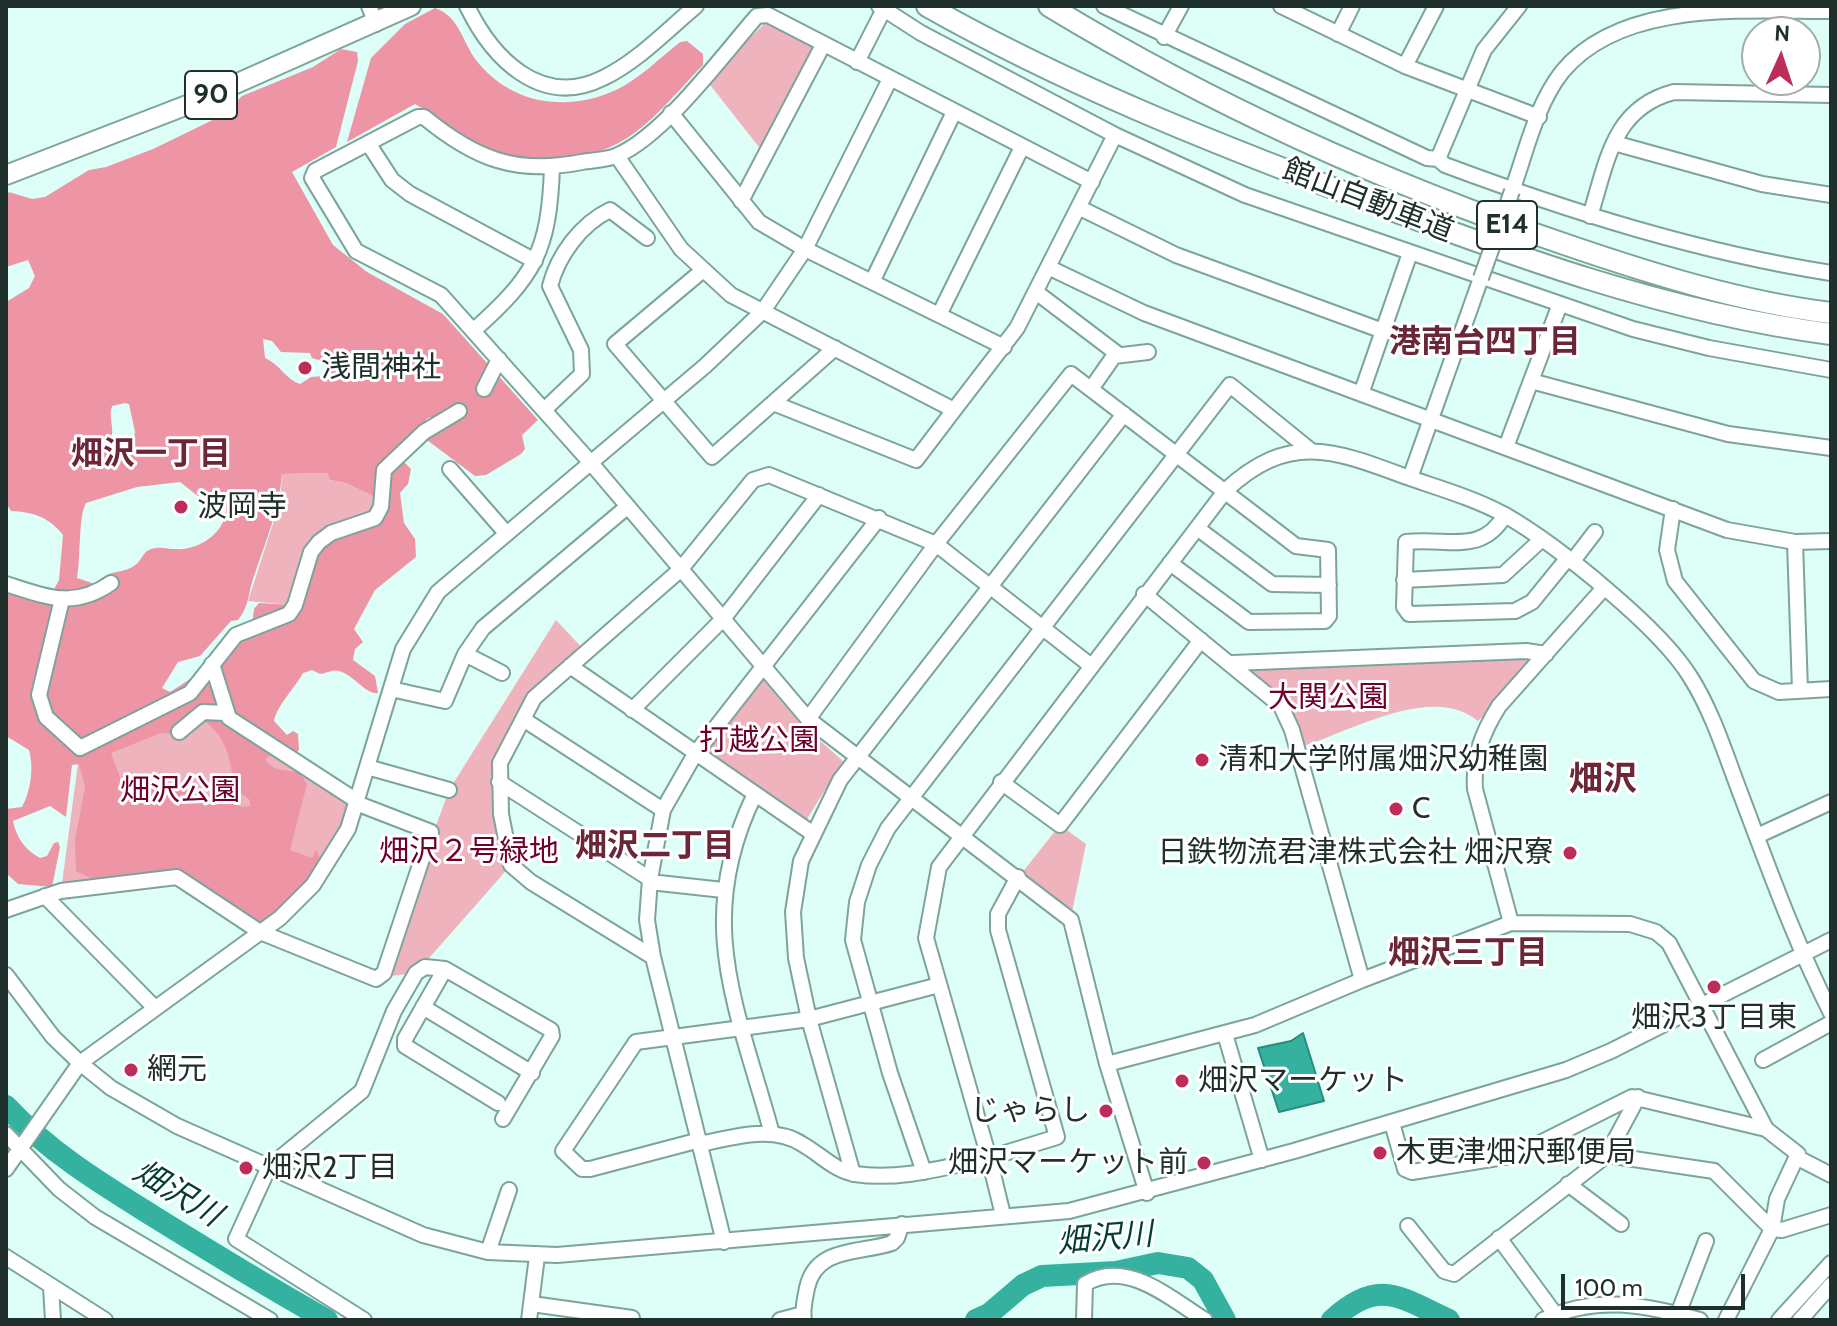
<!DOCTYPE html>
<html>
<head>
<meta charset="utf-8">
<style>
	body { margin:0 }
	#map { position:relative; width:1837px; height:1326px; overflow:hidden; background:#ddfff8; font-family:Cabin,sans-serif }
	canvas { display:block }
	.frame { position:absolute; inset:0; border:8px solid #1f2f2c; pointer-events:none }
	.north { position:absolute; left:1741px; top:16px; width:80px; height:80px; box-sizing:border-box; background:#fff; border:2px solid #a5acab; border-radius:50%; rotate:3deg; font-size:22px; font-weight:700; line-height:32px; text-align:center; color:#1f2f2c }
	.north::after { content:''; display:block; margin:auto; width:28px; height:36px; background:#bc2d5a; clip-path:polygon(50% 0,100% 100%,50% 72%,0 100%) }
	.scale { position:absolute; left:1561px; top:1274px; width:184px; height:36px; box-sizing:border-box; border:4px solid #1f2f2c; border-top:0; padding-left:10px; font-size:24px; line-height:28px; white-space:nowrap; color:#1f2f2c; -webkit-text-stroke:6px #fff; paint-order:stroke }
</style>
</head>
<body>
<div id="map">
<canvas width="1837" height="1326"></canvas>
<div class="frame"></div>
<div class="north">N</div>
<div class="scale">100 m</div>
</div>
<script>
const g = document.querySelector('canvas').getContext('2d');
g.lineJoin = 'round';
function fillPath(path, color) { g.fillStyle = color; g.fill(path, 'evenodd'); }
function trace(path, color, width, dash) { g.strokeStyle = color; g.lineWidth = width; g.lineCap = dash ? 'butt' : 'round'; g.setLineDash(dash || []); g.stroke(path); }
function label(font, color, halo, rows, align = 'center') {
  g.font = font + ' Cabin,"Noto Sans JP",sans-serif'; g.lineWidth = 6; g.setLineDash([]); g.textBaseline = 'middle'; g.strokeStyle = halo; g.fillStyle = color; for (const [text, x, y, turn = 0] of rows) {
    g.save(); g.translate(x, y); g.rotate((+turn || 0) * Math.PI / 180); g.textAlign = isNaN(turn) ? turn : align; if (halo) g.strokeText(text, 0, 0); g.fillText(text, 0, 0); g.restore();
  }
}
const green = new Path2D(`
	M768 20 806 39 812 48 762 151 707 81Z
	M329 473 330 480 346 483 377 498 375 509 292 605 248 601 280 502 282 474Z
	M556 620 586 652 534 698 499 782 511 865 416 973 381 977 449 790Z
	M1526 655 1530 660 1496 704 1478 721C1432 683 1352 731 1303 746 1289 711 1282 695 1252 671L1253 666Z
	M758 674 800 723 843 761 807 819H800L704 755 703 743Z
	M213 711 357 801 313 885 260 932 164 876 61 891 80 748Z
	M1060 825 1086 844 1072 912 1021 874Z`);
const forest = new Path2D(`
	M435 8C459 16 462 41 476 60 510 104 566 113 616 90 639 79 660 58 680 42L687 41 703 54V65C650 120 629 157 546 160 522 161 492 157 469 144 450 133 435 115 415 104L347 142 371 58 405 24Z
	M341 49 357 52 358 61 336 147 292 172 333 245 367 272 443 314 538 420 522 435 525 449 521 454 486 475 475 476 427 440 426 433 445 414 428 418 393 451 411 469 408 484 400 493 404 523 415 539 416 557 375 590 354 629 363 642 355 649 353 660 375 676 378 693C366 695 354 675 339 671 333 669 327 673 320 674L312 670 303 673C295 688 277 705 274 721L287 735 293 731 298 734 299 750 295 754H272L265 759C273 773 287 769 300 773L307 784 290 850 312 858 316 850 320 858C309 880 282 917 257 922L186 894 181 889 185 884 169 873 94 880 76 871 75 840 85 787 79 764 72 765 66 817 50 806 13 821C16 837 26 851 40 858L47 856 54 843 58 842 60 847 52 887 18 884 6 873V809L22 807C31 790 34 768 29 750L6 736V578L52 593 59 580 63 535C49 517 33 512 11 511L6 503V302L29 288 35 276 28 260 6 267V197L9 192 32 199 45 197 89 170 106 167 153 149 223 115 242 96 313 67ZM263 339 272 341 281 352 310 353 312 358 325 362V376L311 377 300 384C285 379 280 364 265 358ZM125 403 129 404 135 432 133 445 120 446 111 439C115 429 108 418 112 406ZM328 473 330 480 346 483 377 498 372 515 312 544 292 605 259 603 254 609 252 625 216 671V690L210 687 206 676 198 674 170 692 162 688 178 662 200 656 231 621 238 620C249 607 248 594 253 579 265 543 279 511 282 474ZM180 482 203 500 206 508H216L220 499 226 504C229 530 200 551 176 549 166 549 162 546 151 549 142 552 142 561 134 566 119 575 110 568 95 584L77 578C81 557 78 517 86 503L137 487ZM197 721H204C227 735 232 765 234 789L249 799 251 806 241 807 226 798H203L180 785 137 791 123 785 111 753 161 733 179 735Z`);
const water = new Path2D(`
	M1303 1033 1324 1101 1279 1112 1258 1048 1291 1041Z`);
const river = new Path2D(`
	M6 1106C49 1152 100 1183 153 1216 211 1252 268 1287 327 1320
	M976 1320 989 1314 1023 1285 1042 1276 1116 1272 1158 1263 1188 1268 1203 1280 1225 1320
	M1332 1320C1379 1277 1399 1297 1449 1320`);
const minor = new Path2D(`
	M369 6 376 24
	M467 6C492 58 541 109 603 78 637 62 667 30 696 6
	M879 6 921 33 1115 135 1245 195 1633 329 1709 348 1831 370
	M1104 6 1427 158 1438 159 1484 50 1519 6
	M1281 6 1405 66 1539 117
	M1778 6 1780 32
	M1338 34 1352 6
	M1164 37 1181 6
	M857 62 884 9
	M1405 66 1436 6
	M671 113 759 222 805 249 1004 347
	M368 143 392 180 410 194 535 261
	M1614 143 1762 184 1831 195
	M617 156 681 249 731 295 954 410 1017 328 1115 135
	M1438 159 1445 165C1571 212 1698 252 1831 273
	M1092 182 768 15 757 16C723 55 664 135 618 155 608 160 593 160 582 162 516 175 475 159 424 117H418L315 171 312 178 356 251 441 295 591 463 808 719 1071 920 1107 1064 1147 1193
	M1512 191C1526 152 1536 105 1562 72 1621 0 1745 11 1831 11
	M741 201 823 45
	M1080 208 1176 255 1383 331
	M1590 216C1607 163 1612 108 1674 92L1831 95
	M1050 268 1144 313 1727 530 1795 542 1831 541
	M702 271 615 344 712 457 835 348
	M872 282 954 112
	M1036 292 1119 355
	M939 315 1022 147
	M473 331C535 276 549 251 552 168
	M1531 381 1728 434 1831 448
	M484 389 499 359
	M1091 389 1114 356 1148 352
	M1361 394 1410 253
	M773 403 916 460 954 410
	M544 410 582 374 581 350 550 286C558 255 581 224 610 210L647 238
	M1506 447 1560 304
	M450 469 506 533
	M1410 478 1481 278
	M1673 509 1667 550 1675 581 1754 681 1779 692 1831 689
	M1505 515C1481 556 1448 537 1406 542L1404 607 1409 614 1515 611 1532 602 1567 559
	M1197 528 1272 584 1329 585
	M1795 542 1800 690
	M1572 562 1595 532
	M1404 580 1503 575 1542 539
	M6 584C47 597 74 609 111 583
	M1144 594 1281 706 1292 730 1362 980
	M62 599 39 695 46 717 80 748 190 693 236 635 289 614 295 605 311 552 319 542 331 533 375 518 381 507 384 470 424 432 459 411
	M465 654 502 673
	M1233 663 1526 651 1546 654
	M212 664 229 718 357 801
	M570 666 812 833
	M391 689 445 701 465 654 483 628 627 507
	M632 710 723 619 819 495
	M523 719 663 810
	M808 719 936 544 1071 374 1296 546 1328 550 1329 616 1325 621 1249 622 1170 563
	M179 732 203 712 225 713
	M367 767 449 790
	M499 782 650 879
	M1001 782 1060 825 1201 640
	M754 796C693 922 738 1009 772 1134
	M1757 836 1831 802
	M650 882 723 890
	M45 896 155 1008
	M6 910 61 891 177 877 260 932 376 979 384 973 431 832 356 803
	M1511 923 1475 789C1473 757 1482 733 1499 706L1603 589
	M653 957 531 882 511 865 501 814 500 763 534 698 680 570 753 480 769 475 936 544 1090 665
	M445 969 405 1039V1046L498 1103
	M6 975 53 1037 80 1063 111 1088 177 1126 423 1235 488 1252 557 1255 1069 1211 1294 1151 1566 1070 1611 1051 1831 940
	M423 1007 532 1073
	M1225 1034 1262 1160
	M1763 1060 1831 1023
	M1107 1064 1255 1025 1362 980 1511 923 1630 924 1656 932 1669 943 1766 1129 1798 1154 1777 1199 1772 1229 1726 1320
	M1392 1123 1405 1169 1412 1172 1516 1155 1632 1097 1766 1129
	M6 1134 59 1189 95 1217 270 1320
	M700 1140 590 1169H582L563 1151 636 1042 809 1019 939 985
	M701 1144C732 1137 773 1125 802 1144 820 1154 835 1171 855 1174 899 1181 946 1167 989 1158L926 938 939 867 1226 490C1288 433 1332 449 1404 476 1438 488 1474 498 1505 515 1557 545 1661 628 1691 678 1713 713 1726 756 1741 795 1769 869 1795 942 1831 1013
	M1607 1155 1714 1171 1772 1229 1782 1230 1831 1215
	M1798 1158 1831 1175
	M6 1169 80 1063 280 918 313 885 348 829 403 649 438 592 705 366 763 311 805 249 890 79
	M924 1172 890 1073 853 940 857 902 869 865 888 828 1230 385 1310 450
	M853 1174 809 1019 796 958 793 912 801 861 840 780 1124 414
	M1568 1184 1621 1224
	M1003 1215 989 1158 1057 1137 998 930V914L1018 877
	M1408 1226 1444 1271 1454 1274 1607 1155 1638 1097
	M1499 1238 1555 1314 1562 1318
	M724 1242 653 957 647 920 650 879 663 810 695 754 879 518
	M488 1252 509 1190
	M6 1257 105 1320
	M51 1287 53 1320
	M532 1304 632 1318
	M1678 1314 1706 1241
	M364 1320 236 1239 269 1167 362 1091 394 1011 416 973 425 967 445 969 551 1030 552 1036 503 1119
	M529 1320 537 1256
	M780 1320 803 1314
	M804 1320C802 1309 805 1299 807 1288 816 1246 860 1254 892 1243L897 1238 902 1224
	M1084 1320 1085 1284C1126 1258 1171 1299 1205 1320
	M1543 1320C1597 1294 1644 1305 1700 1320
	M1779 1320 1831 1263
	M1800 1320 1831 1285`);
const major = new Path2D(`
	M6 175 195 102 411 6`);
const highway = new Path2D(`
	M927 6C1063 83 1208 141 1354 196 1508 254 1667 313 1831 334
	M1049 6C1212 105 1387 184 1567 245 1652 274 1741 302 1831 313`);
const minorBridge = new Path2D(`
	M1481 278 1512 191`);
const markers = [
	[305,368,8,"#bc2d5a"],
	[181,507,8,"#bc2d5a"],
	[1202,760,8,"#bc2d5a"],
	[1396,809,8,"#bc2d5a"],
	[1570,853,8,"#bc2d5a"],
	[1714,987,8,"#bc2d5a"],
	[131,1070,8,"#bc2d5a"],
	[1182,1081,8,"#bc2d5a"],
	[1106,1111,8,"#bc2d5a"],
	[1380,1153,8,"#bc2d5a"],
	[1204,1163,8,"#bc2d5a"],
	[246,1168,8,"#bc2d5a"]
];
const shields = [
	[211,95,52],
	[1507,225,60]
];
const shieldNames = [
	["90",211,95],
	["E14",1507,225]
];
const streetNames = [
	["館山自動車道",1368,201,21]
];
const poiNames = [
	["浅間神社",321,368],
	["波岡寺",197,507],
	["清和大学附属畑沢幼稚園",1218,760],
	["C",1412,809],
	["日鉄物流君津株式会社 畑沢寮",1554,853,"right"],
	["畑沢3丁目東",1714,1018,"center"],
	["網元",147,1070],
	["畑沢マーケット",1198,1081],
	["じゃらし",1090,1111,"right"],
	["木更津畑沢郵便局",1396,1153],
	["畑沢マーケット前",1188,1163,"right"],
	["畑沢2丁目",262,1168]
];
const parkNames = [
	["大関公園",1328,698],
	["打越公園",759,741],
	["畑沢公園",180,791],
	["畑沢２号緑地",469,852]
];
const neighbourhoodNames = [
	["港南台四丁目",1485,343],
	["畑沢一丁目",151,455],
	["畑沢二丁目",655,847],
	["畑沢三丁目",1468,954]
];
const waterNames = [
	["畑沢川",177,1194,31],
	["畑沢川",1105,1239,-5]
];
const quarterNames = [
	["畑沢",1603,780]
];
fillPath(green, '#efb3bd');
fillPath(forest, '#ed94a5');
fillPath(water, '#35b19f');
trace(water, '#2e8a7c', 2);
trace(river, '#35b19f', 22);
trace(minor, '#7ca49c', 18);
trace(major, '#7ca49c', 22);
trace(highway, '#7ca49c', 24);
trace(minor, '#fff', 14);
trace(major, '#fff', 18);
trace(highway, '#fff', 20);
trace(minorBridge, '#7ca49c', 18, []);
trace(minorBridge, '#fff', 14);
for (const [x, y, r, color] of markers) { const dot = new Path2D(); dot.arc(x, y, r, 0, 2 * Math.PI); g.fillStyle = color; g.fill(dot); trace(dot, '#fff', 3); }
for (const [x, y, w] of shields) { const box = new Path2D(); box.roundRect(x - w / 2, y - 24, w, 48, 6); g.fillStyle = '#fff'; g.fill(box); trace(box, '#1f2f2c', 2); }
label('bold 28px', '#1f2f2c', null, shieldNames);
label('30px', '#1f2f2c', '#fff', streetNames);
label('30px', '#1f2f2c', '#fff', poiNames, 'left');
label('30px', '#6f002c', '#fff', parkNames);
label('bold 32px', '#6b2638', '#fff', neighbourhoodNames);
label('italic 32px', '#043d35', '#fff', waterNames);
label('bold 34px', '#6b2638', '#fff', quarterNames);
</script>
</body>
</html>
